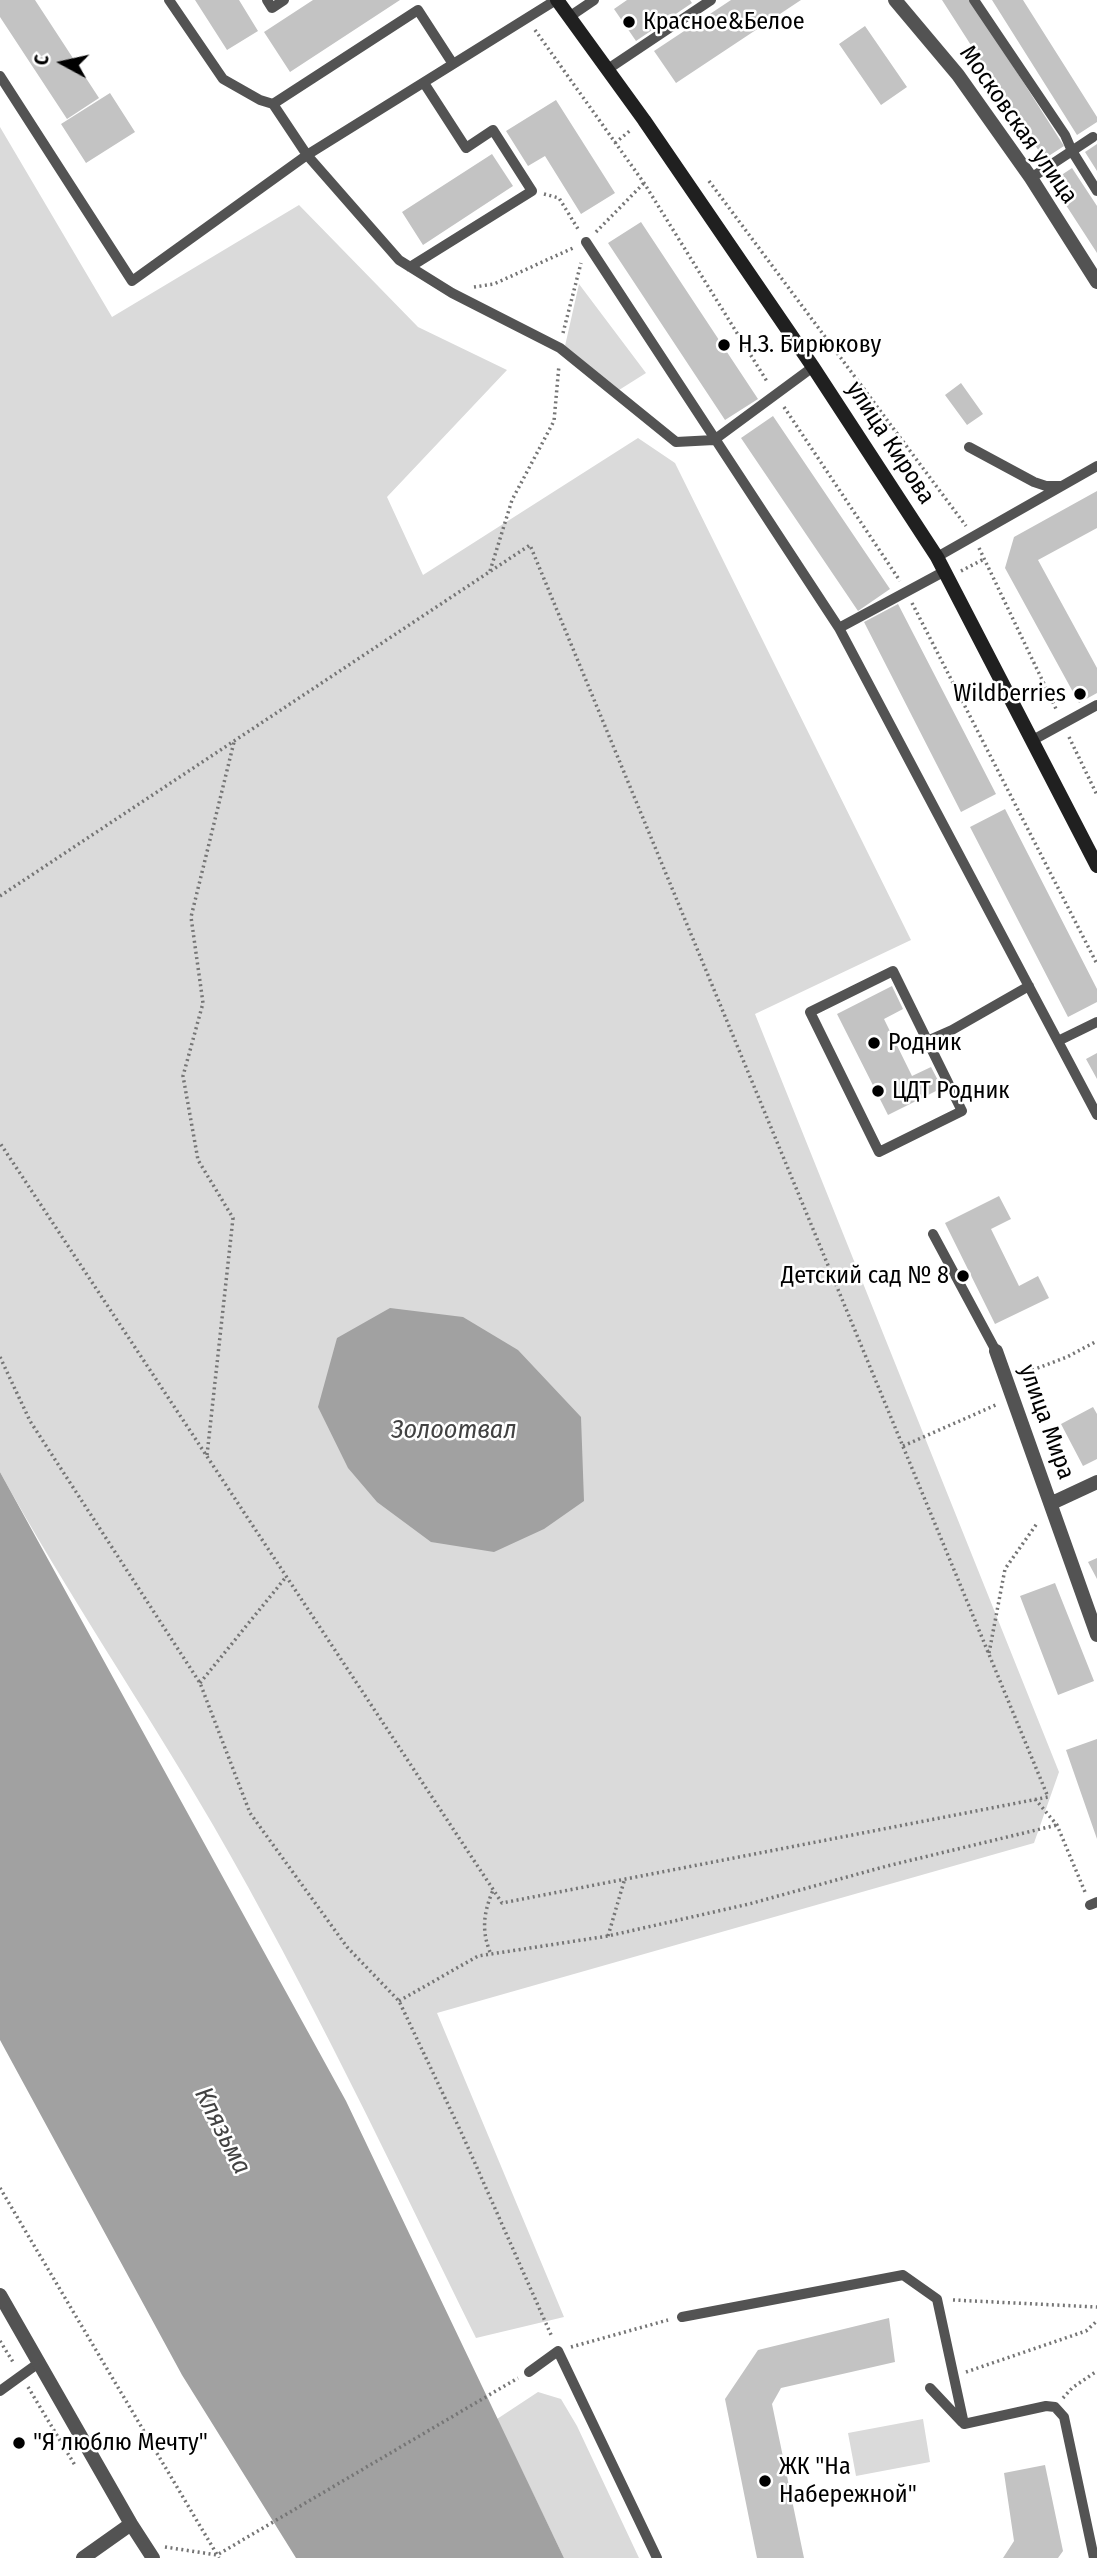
<!DOCTYPE html>
<html>
<head>
<meta charset="utf-8">
<style>
	body { margin:0 }
	#map { position:relative; width:1097px; height:2558px; overflow:hidden; background:#fff; font-family:"Fira Sans Condensed",sans-serif }
	canvas { display:block }
	.north { position:absolute; left:28px; top:28px; width:70px; height:70px; -webkit-text-stroke:5px #fff; paint-order:stroke; rotate:278deg; font-size:19px; font-weight:700; line-height:28px; text-align:center; color:#000 }
	.north::after { content:''; display:block; margin:auto; width:24px; height:32px; background:#000; clip-path:polygon(50% 0,100% 100%,50% 72%,0 100%) }
</style>
</head>
<body>
<div id="map">
<canvas width="1097" height="2558"></canvas>
<div class="north">С</div>
</div>
<script>
const g = document.querySelector('canvas').getContext('2d');
g.lineJoin = 'round';
function fillPath(path, color) { g.fillStyle = color; g.fill(path, 'evenodd'); }
function trace(path, color, width, dash) { g.strokeStyle = color; g.lineWidth = width; g.lineCap = dash ? 'butt' : 'round'; g.setLineDash(dash || []); g.stroke(path); }
function label(font, color, halo, rows, align = 'center') {
  g.font = font + ' "Fira Sans Condensed",sans-serif'; g.lineWidth = 5; g.setLineDash([]); g.textBaseline = 'middle'; g.strokeStyle = halo; g.fillStyle = color; for (const [text, x, y, turn = 0] of rows) {
    g.save(); g.translate(x, y); g.rotate((+turn || 0) * Math.PI / 180); g.textAlign = isNaN(turn) ? turn : align; if (halo) g.strokeText(text, 0, 0); g.fillText(text, 0, 0); g.restore();
  }
}
const green = new Path2D(`
	M0 127 112 317 299 205 418 327 507 370 387 497 423 575 638 438 675 463 911 940 755 1014 1059 1772 1034 1843 437 2013 564 2317 476 2338C391 2165 309 1991 213 1825 144 1706 66 1592 0 1472Z
	M579 284 646 373 619 390 565 346Z
	M538 2392 561 2399 577 2426 639 2558H564L497 2419Z
	M923 2419 930 2462 856 2476 848 2433Z`);
const water = new Path2D(`
	M390 1308 463 1317 518 1350 581 1417 584 1501 544 1529 494 1552 431 1542 377 1502 348 1468 318 1407 337 1338Z
	M0 1472 346 2101 564 2558H296L182 2375 0 2040Z`);
const building = new Path2D(`
	M0 0H35L99 98 67 119 0 17Z
	M195 0H239L258 31 227 50Z
	M313 0H400L290 72 264 32Z
	M627 0H690L692 3 636 41 614 9Z
	M731 0H801L676 83 654 51Z
	M942 0H971L1064 146 1044 159Z
	M992 0H1023L1097 117V122L1077 135Z
	M865 26 907 87 881 105 839 44Z
	M110 93 135 132 86 163 61 124Z
	M556 100 615 193 581 214 545 156 528 166 506 131Z
	M1097 144V171L1085 152Z
	M492 154 513 186 423 245 402 212Z
	M1072 168 1097 206V253L1051 182Z
	M641 222 758 399 725 420 608 243Z
	M961 383 983 414 967 425 945 395Z
	M773 416 890 589 858 611 741 438Z
	M1097 491V528L1038 560 1097 668V693L1079 703 1005 568 1014 537Z
	M898 604 996 794 961 812 864 622Z
	M1005 809 1097 989V1002L1068 1017 970 827Z
	M892 986 903 1009 884 1019 912 1076 931 1067 942 1088 888 1115 837 1014Z
	M1097 1053V1079L1086 1059Z
	M999 1196 1011 1219 991 1229 1019 1286 1038 1276 1049 1298 995 1324 945 1223Z
	M1093 1407 1097 1414V1459L1083 1466 1061 1424Z
	M1097 1558V1579L1088 1562Z
	M1055 1583 1094 1681 1058 1695 1020 1596Z
	M1097 1739V1839L1066 1750Z
	M889 2318 895 2362 781 2388 772 2404 804 2558H757L725 2399 758 2350Z
	M1045 2465 1063 2551 1058 2558H1003L1014 2541 1004 2473Z`);
const path = new Path2D(`
	M535 30 644 183 768 383
	M615 143 632 129
	M709 181 966 526
	M544 194 559 198 578 229
	M596 232 644 183
	M474 287 494 284 573 248
	M563 333 581 263
	M784 407 900 581
	M979 548 1057 711
	M490 571 512 500 554 421 559 365
	M961 571 984 559
	M912 603 1097 964
	M1069 737 1097 795
	M0 896 530 545 1048 1797 502 1903 0 1143
	M0 1357 30 1421 200 1683 250 1813 347 1947 399 2001 462 2134 552 2337
	M1022 1374 1067 1357 1097 1341
	M903 1446 998 1404
	M207 1455 233 1218 198 1160 183 1076 203 1003 191 917 234 742
	M989 1653 1005 1569 1038 1522
	M200 1683 286 1577
	M1035 1799 1057 1825 1085 1892
	M608 1936 625 1878
	M490 1952C481 1929 484 1912 493 1890
	M399 2001 478 1956 608 1936 749 1904 887 1866 1057 1825
	M0 2188 219 2558
	M953 2300 1097 2307
	M0 2341 13 2362
	M571 2347 668 2320
	M966 2372 1086 2331 1097 2321
	M28 2387 76 2467
	M1063 2398 1072 2388 1097 2371
	M165 2547 217 2555 518 2378`);
const lane = new Path2D(`
	M169 0 223 79 260 100 273 104 307 155 399 260 452 293 560 348 676 442 714 440 813 367
	M267 0 272 8 284 0
	M974 0 1065 135 1072 151 1097 191
	M569 17 594 0
	M608 69 711 0
	M0 76 132 281 307 155 556 0
	M273 104 418 10 453 64
	M1031 178 1093 137
	M586 242 839 628 1097 1115
	M410 267 532 191 493 130 466 148 424 83
	M969 447 1034 482 1046 486H1060
	M937 557 1097 466
	M839 628 945 571
	M1033 740 1097 705
	M893 971 962 1111 879 1152 810 1012Z
	M927 1041 952 1030 1029 986
	M1058 1041 1097 1022
	M933 1234 996 1351
	M1090 1905 1097 1902
	M682 2317 903 2275 937 2299 964 2424 1046 2406 1055 2407 1064 2417 1094 2558
	M529 2372 558 2351 657 2558
	M930 2388 962 2422
	M0 2391 40 2362`);
const street = new Path2D(`
	M895 0 958 75 1031 178 1097 282
	M996 1351 1097 1635
	M1052 1503 1097 1482
	M0 2295 131 2524 153 2558
	M83 2558 131 2524`);
const secondary = new Path2D(`
	M557 0 644 120 813 367 937 557 1097 866`);
const markers = [
	[629,22,7,"#000"],
	[724,345,7,"#000"],
	[1080,694,7,"#000"],
	[874,1043,7,"#000"],
	[878,1091,7,"#000"],
	[963,1276,7,"#000"],
	[19,2443,7,"#000"],
	[765,2481,7,"#000"]
];
const poiNames = [
	["Красное&Белое",643,22],
	["Н.З. Бирюкову",738,345],
	["Wildberries",1066,694,"right"],
	["Родник",888,1043],
	["ЦДТ Родник",892,1091],
	["Детский сад № 8",949,1276,"right"],
	["\"Я люблю Мечту\"",33,2443],
	["ЖК \"На",779,2467],
	["Набережной\"",779,2495]
];
const streetNames = [
	["Московская улица",1018,125,55],
	["улица Кирова",890,443,57],
	["улица Мира",1046,1422,70]
];
const waterNames = [
	["Золоотвал",454,1431],
	["Клязьма",222,2131,63]
];
fillPath(green, '#dadada');
fillPath(water, '#a1a1a1');
fillPath(building, '#c3c3c3');
trace(path, '#757575', 3.5, [2, 3.5]);
trace(lane, '#535353', 10);
trace(street, '#535353', 14);
trace(secondary, '#202020', 14);
for (const [x, y, r, color] of markers) { const dot = new Path2D(); dot.arc(x, y, r, 0, 2 * Math.PI); g.fillStyle = color; g.fill(dot); trace(dot, '#fff', 2.5); }
label('24px', '#000', '#fff', poiNames, 'left');
label('24px', '#000', '#fff', streetNames);
label('italic 26px', '#424242', '#fff', waterNames);
</script>
</body>
</html>
